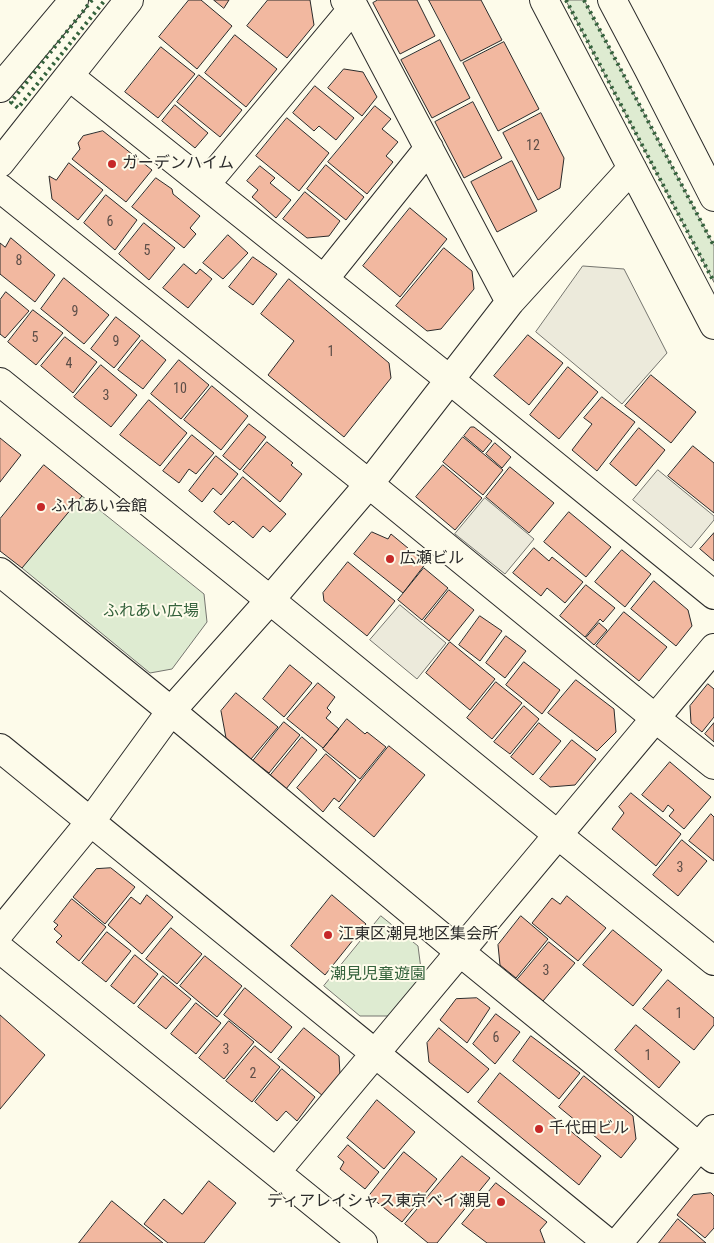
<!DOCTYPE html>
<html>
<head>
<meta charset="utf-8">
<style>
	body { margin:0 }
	canvas { display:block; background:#fdfbea }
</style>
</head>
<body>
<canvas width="714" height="1243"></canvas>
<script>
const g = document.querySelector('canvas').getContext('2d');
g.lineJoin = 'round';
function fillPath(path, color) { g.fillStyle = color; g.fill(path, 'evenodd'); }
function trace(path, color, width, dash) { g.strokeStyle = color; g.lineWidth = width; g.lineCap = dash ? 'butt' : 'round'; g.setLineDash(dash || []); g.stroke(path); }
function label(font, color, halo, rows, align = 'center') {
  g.font = font + ' "Roboto Condensed","Noto Sans JP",sans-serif'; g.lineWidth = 4; g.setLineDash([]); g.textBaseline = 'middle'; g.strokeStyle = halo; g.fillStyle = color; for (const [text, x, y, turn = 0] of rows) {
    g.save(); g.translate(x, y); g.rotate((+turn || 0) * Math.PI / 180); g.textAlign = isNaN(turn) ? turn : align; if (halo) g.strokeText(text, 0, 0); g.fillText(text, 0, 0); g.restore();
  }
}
const green = new Path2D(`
	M566 0H584L714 246V282Z
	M82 496 204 594 207 622 172 669 150 673 22 568Z
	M381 916 418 946 422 977 390 1016H360L324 986Z`);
const parking = new Path2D(`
	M583 266 624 269 667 353 622 404 536 332Z
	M658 470 714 516V520L691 548 633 500Z
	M485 498 534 539 505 574 455 534Z
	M400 605 446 643 417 679 370 640Z`);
const building = new Path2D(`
	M189 0H201L232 26 197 69 159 37Z
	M214 0H229L224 8Z
	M268 0H310L314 25 287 58 247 26Z
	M378 0H417L435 36 400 54 373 3Z
	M429 0H481L502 40 461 61Z
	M235 35 277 69 246 107 205 73Z
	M440 40 470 98 432 118 401 60Z
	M504 42 539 109 498 131 463 63Z
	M161 47 195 74 158 118 125 92Z
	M344 69 363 72 377 97 362 116 328 88Z
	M199 75 242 110 220 137 177 102Z
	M315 86 354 118 336 140 319 126 314 131 293 113Z
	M473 102 502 158 464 178 435 122Z
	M175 105 208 133 195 148 162 121Z
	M375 106 391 119 382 129 398 142 386 156 393 162 367 194 328 162Z
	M541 113 564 158 560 188 538 200 503 133Z
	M287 118 329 153 299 191 256 156Z
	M103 131 152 170 126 202 72 159 80 149 78 143 83 136Z
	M512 161 537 211 497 232 471 182Z
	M69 163 103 190 78 220 52 199 49 176 56 180Z
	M326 165 364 197 346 220 307 189Z
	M260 166 275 178 270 183 291 200 276 218 252 197 258 190 247 181Z
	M156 178 172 189 173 194 200 216 190 228 196 234 184 248 132 207Z
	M305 192 340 221 329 236 307 238 283 219Z
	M106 195 137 220 115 250 84 223Z
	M410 208 447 239 400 297 363 266Z
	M144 223 175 248 149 280 119 254Z
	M228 235 248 253 223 279 203 263Z
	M11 238 55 275 35 302 0 274V243L5 247Z
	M444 248 472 271 474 289 441 329 427 331 396 306Z
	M253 257 277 274 253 305 229 287Z
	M184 264 196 274 200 269 212 279 188 308 163 288Z
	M64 278 109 315 84 344 41 309Z
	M289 279 389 363 391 378 344 437 268 375 294 341 261 314Z
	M6 292 29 311 5 338 0 334V300Z
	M33 310 63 333 36 365 8 342Z
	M116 317 140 336 114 368 91 349Z
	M528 335 563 363 529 405 494 376Z
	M65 337 97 362 73 393 41 366Z
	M142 340 166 360 143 389 118 370Z
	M179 360 209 385 181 419 151 394Z
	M101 365 137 395 111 427 74 397Z
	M568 367 598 392 559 439 530 415Z
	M651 375 696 412 671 443 625 406Z
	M212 386 248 416 221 450 184 420Z
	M602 397 635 422 597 471 572 450 592 424 584 418Z
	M149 400 187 433 160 466 120 435Z
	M249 424 266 437 240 470 223 456Z
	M471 427H474L492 441 483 452 464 436Z
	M639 428 665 450 636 486 610 464Z
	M192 435 214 453 196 474 189 469 179 483 163 471Z
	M463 437 503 470 483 495 443 462Z
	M0 438 21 455 0 482Z
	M267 442 293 463 291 465 302 474 280 502 243 471Z
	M495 443 511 457 502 468 486 454Z
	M693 446 714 463V513L668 476Z
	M216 456 238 474 221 495 213 488 202 502 189 491Z
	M44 465 82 496 22 568 0 551V519Z
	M443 465 482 498 455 530 416 497Z
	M510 467 554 503 529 533 486 497Z
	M243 477 286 514 270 532 263 526 253 538 233 521 229 525 214 512Z
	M569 512 611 547 586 577 544 542Z
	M372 532 388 539 391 534 426 563 403 593 354 554Z
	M714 533V561L700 549Z
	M534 548 549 561 552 557 583 582 565 603 547 588 541 596 513 573Z
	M622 550 651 574 625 607 595 582Z
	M348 562 395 601 367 636 324 601 323 593Z
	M424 568 448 588 422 620 398 600Z
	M654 581 688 610 692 626 676 646 631 609Z
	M586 585 615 608 603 622 600 619 585 637 560 616Z
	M449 590 474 610 449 641 424 621Z
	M624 612 667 647 639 681 596 646Z
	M480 616 502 631 480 661 459 645Z
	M599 623 607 630 594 645 586 638Z
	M506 636 526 651 505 678 486 663Z
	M450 642 495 679 470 710 426 673Z
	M524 662 560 690 542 714 506 685Z
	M290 665 312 683 284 717 263 699Z
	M576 680 614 709 616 732 597 751 548 713Z
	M496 682 522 703 492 739 467 718Z
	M318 683 335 697 327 708 331 712 326 718 339 729 323 748 287 719Z
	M708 684 714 689V717L702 732 691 723 690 706Z
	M236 693 278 727 251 759 226 738 221 711Z
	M524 706 539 719 510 754 494 742Z
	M347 719 365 734 367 732 386 747 360 779 323 749Z
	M284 722 300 735 269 773 253 761Z
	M539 723 561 741 533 775 511 757Z
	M714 723V742L705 734Z
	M302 737 317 750 286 789 270 776Z
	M572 740 596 759 575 785 550 787 540 779Z
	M389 746 425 775 374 837 339 808Z
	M326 754 356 780 339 802 334 798 323 812 297 788Z
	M670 762 711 797 684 829 669 816 674 810 668 805 663 812 642 795Z
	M631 793 681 834 656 866 612 829 624 813 619 807Z
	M711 814 714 817V861L689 841Z
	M682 840 707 861 678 896 653 875Z
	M111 868 135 887 105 924 73 897 96 869Z
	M147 895 173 917 142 954 108 925 131 897 140 904Z
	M332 895 366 924 325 975 291 946Z
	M567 896 606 928 578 961 532 923 552 898 560 904Z
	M72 899 106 927 79 961 56 942 62 936 54 929 58 925 54 922Z
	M521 916 548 939 516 978 500 965 498 945Z
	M171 928 202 954 177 984 146 959Z
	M613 930 662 970 633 1006 583 965Z
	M107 932 131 951 106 982 82 963Z
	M549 942 575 963 543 1001 517 980Z
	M135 955 158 974 134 1004 111 986Z
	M205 956 242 986 217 1017 180 986Z
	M163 976 191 999 166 1029 138 1007Z
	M668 980 714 1018V1025L694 1050 643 1009Z
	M245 988 292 1027 271 1053 224 1015Z
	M477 998 490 1008 467 1043 440 1020 456 999Z
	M196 1003 221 1023 196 1054 171 1034Z
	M496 1014 520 1032 495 1064 473 1044Z
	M0 1015 45 1055 0 1109Z
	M229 1021 254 1042 224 1079 199 1058Z
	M636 1025 680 1062 659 1088 615 1050Z
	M304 1028 339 1056 340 1075 323 1096 278 1059Z
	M439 1028 489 1069 468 1093 429 1062 427 1043Z
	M531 1036 580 1073 559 1099 513 1061Z
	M255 1046 280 1067 252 1102 226 1081Z
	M282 1069 315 1097 297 1121 286 1111 277 1121 255 1102Z
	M500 1073 601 1156 579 1185 478 1102Z
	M584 1076 633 1116 636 1139 621 1158 559 1107Z
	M377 1100 415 1132 384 1169 347 1138Z
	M348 1145 379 1172 365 1189 340 1169 344 1162 338 1157Z
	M404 1152 437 1179 402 1222 369 1196Z
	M462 1156 490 1178 437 1243H428L405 1224Z
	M209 1181 236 1203 204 1243H168L144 1224 164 1199 182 1214Z
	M496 1183 547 1222 540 1230 545 1243H487L462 1224Z
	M711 1193 714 1196V1228L705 1238 677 1215 693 1195Z
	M112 1201 163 1243H79Z
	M678 1219 706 1243H659Z`);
const minor = new Path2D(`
	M345 0 354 7 510 302
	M544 0 714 325
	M612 0 649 70 714 197
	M69 76 450 380 714 595
	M0 88 74 0
	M0 163 129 0
	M206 184 354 7
	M0 188 369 484 655 718 714 765
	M324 279 429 148
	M0 382 270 600 558 835 714 961
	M0 572 171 711 460 952 714 1159
	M0 748 608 1243
	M0 932 91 821 171 711 270 600 369 484 510 302 632 168
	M0 949 363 1243
	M276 1172 714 648
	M618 1243 714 1129`);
const hedge = new Path2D(`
	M92 0 11 102 18 108 105 0
	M566 0 714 282
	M584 0 714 246`);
const markers = [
	[112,164,5,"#c62828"],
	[41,507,5,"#c62828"],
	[390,559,5,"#c62828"],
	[328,935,5,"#c62828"],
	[539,1129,5,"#c62828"],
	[501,1202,5,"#c62828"]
];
const numberNames = [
	["12",533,146],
	["6",110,222],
	["5",147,251],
	["8",19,261],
	["9",75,312],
	["5",35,338],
	["9",116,342],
	["1",331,352],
	["4",69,364],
	["10",180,389],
	["3",106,396],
	["3",680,868],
	["3",546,971],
	["1",679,1014],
	["6",496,1038],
	["3",226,1050],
	["1",648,1056],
	["2",253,1074]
];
const poiNames = [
	["ガーデンハイム",122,164],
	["ふれあい会館",51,507],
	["広瀬ビル",400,559],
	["江東区潮見地区集会所",338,935],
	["千代田ビル",549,1129],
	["ディアレイシャス東京ベイ潮見",491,1202,"right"]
];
const parkNames = [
	["ふれあい広場",151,612],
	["潮見児童遊園",378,975]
];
fillPath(green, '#deebd1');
trace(green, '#74746e', 1);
fillPath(parking, '#eceadb');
trace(parking, '#74746e', 1);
fillPath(building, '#f2b8a0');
trace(building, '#2b2b2b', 1);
trace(minor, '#2b2b2b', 30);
trace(minor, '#fdfbea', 28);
trace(hedge, '#34623c', 4, [2.5, 4]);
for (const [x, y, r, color] of markers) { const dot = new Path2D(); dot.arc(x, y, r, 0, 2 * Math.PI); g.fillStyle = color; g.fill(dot); trace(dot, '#fdfbea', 2); }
label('14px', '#5d4e48', null, numberNames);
label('16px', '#2b2b2b', '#fdfbea', poiNames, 'left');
label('16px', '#34623c', '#fdfbea', parkNames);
</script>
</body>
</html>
